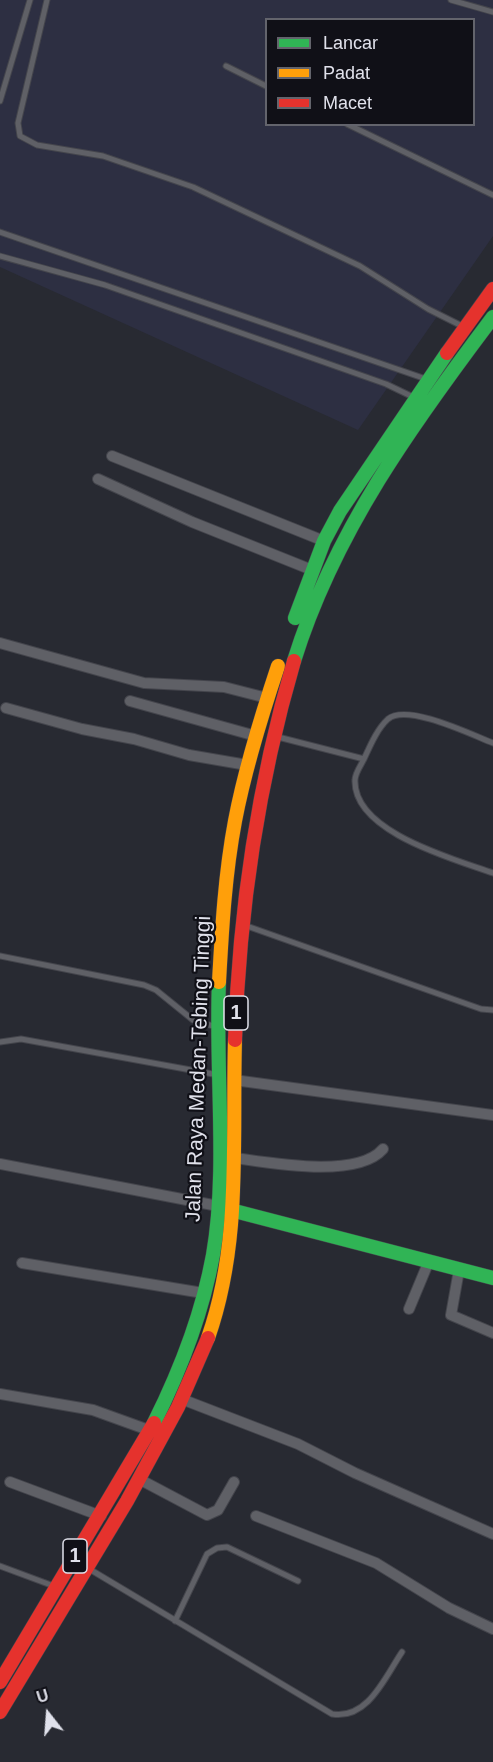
<!DOCTYPE html>
<html>
<head>
<meta charset="utf-8">
<style>
	body { margin:0 }
	#map { position:relative; width:493px; height:1762px; overflow:hidden; background:#282a32; font-family:Helvetica,sans-serif }
	canvas { display:block }
	.legend { position:absolute; left:265px; top:18px; width:210px; height:108px; box-sizing:border-box; background:#101017; border:2px solid #63646c; margin:0; padding:8px 10px; list-style:none; font-size:18px; color:#e0e1eb }
	.legend li { display:flex; align-items:center; gap:12px; height:30px }
	.legend b { width:30px; border:2px solid #63646c }
	.north { position:absolute; left:18px; top:1684px; width:60px; height:60px; -webkit-text-stroke:4px #101017; paint-order:stroke; rotate:343deg; font-size:16px; font-weight:700; line-height:24px; text-align:center; color:#e0e1eb }
	.north::after { content:''; display:block; margin:auto; width:21px; height:27px; background:#e0e1eb; clip-path:polygon(50% 0,100% 100%,50% 72%,0 100%) }
</style>
</head>
<body>
<div id="map">
<canvas width="493" height="1762"></canvas>
<ul class="legend">
<li><b style="height:8px;background:#30b455"></b>Lancar</li>
<li><b style="height:8px;background:#ff9f0a"></b>Padat</li>
<li><b style="height:8px;background:#e5322d"></b>Macet</li>
</ul>
<div class="north">U</div>
</div>
<script>
const g = document.querySelector('canvas').getContext('2d');
g.lineJoin = 'round';
function fillPath(path, color) { g.fillStyle = color; g.fill(path, 'evenodd'); }
function trace(path, color, width, dash) { g.strokeStyle = color; g.lineWidth = width; g.lineCap = dash ? 'butt' : 'round'; g.setLineDash(dash || []); g.stroke(path); }
function label(font, color, halo, rows, align = 'center') {
  g.font = font + ' Helvetica,sans-serif'; g.lineWidth = 4.5; g.setLineDash([]); g.textBaseline = 'middle'; g.strokeStyle = halo; g.fillStyle = color; for (const [text, x, y, turn = 0] of rows) {
    g.save(); g.translate(x, y); g.rotate((+turn || 0) * Math.PI / 180); g.textAlign = isNaN(turn) ? turn : align; if (halo) g.strokeText(text, 0, 0); g.fillText(text, 0, 0); g.restore();
  }
}
const built = new Path2D(`
	M0 0H493V236L358 430 0 267ZM266 20H474V124H266Z`);
const lane = new Path2D(`
	M47 0 18 123 20 136 37 145 103 156 193 187 360 266 428 309 462 326
	M451 0 493 12
	M226 66 266 86
	M0 101 30 0
	M347 124 493 195
	M0 232 423 378
	M0 256 105 285 386 384 411 396
	M278 737 364 759C361 765 355 773 355 780 353 832 454 859 493 873
	M364 759C370 746 377 729 388 719 407 703 472 735 493 743
	M244 925 481 1009 493 1010
	M0 956 144 985 156 990 193 1020 213 1026
	M0 1042 21 1039 213 1074
	M0 1566 51 1585
	M91 1570 332 1714C368 1720 385 1677 402 1652
	M175 1621 207 1554 217 1548 227 1547 298 1581`);
const street = new Path2D(`
	M112 456 324 541
	M98 479 192 522 312 570
	M0 643 144 683 224 687 267 698
	M130 701 256 736
	M6 708 82 729 134 739 189 755 247 765
	M234 1080 493 1115
	M235 1158C271 1163 357 1179 383 1149
	M0 1164 218 1206
	M22 1263 203 1293
	M459 1270 451 1315 493 1333
	M409 1309 429 1261
	M0 1394 93 1410 154 1432
	M184 1400 298 1444 355 1473 493 1534
	M139 1479 207 1515 218 1510 234 1482
	M10 1482 101 1516
	M256 1516 376 1563 449 1608 493 1629`);
const fast = new Path2D(`
	M295 618 324 541 340 511 447 353
	M294 661C334 532 413 423 493 317
	M223 1208 493 1278
	M154 1423C181 1369 202 1315 213 1255 228 1169 215 1070 219 982`);
const slow = new Path2D(`
	M219 982C222 928 225 874 235 821 245 768 261 717 278 666
	M208 1338C242 1241 232 1142 235 1040`);
const jam = new Path2D(`
	M447 353 493 289
	M235 1040C239 912 258 784 294 661
	M0 1682 154 1423
	M0 1712 127 1501 178 1407 208 1338`);
const shields = [
	[236,1013,24],
	[75,1556,24]
];
const shieldNames = [
	["1",236,1013],
	["1",75,1556]
];
const streetNames = [
	["Jalan Raya Medan-Tebing Tinggi",199,1069,-88]
];
fillPath(built, '#2d2f42');
trace(lane, '#44454c', 7);
trace(street, '#44454c', 12);
trace(fast, '#44454c', 15);
trace(slow, '#44454c', 15);
trace(jam, '#44454c', 15);
trace(lane, '#5f6066', 5);
trace(street, '#5f6066', 10);
trace(fast, '#30b455', 14);
trace(slow, '#ff9f0a', 14);
trace(jam, '#e5322d', 14);
for (const [x, y, w] of shields) { const box = new Path2D(); box.roundRect(x - w / 2, y - 17, w, 34, 4.5); g.fillStyle = '#101017'; g.fill(box); trace(box, '#e0e1eb', 1.5); }
label('bold 20px', '#e0e1eb', null, shieldNames);
label('21px', '#e0e1eb', '#101017', streetNames);
</script>
</body>
</html>
